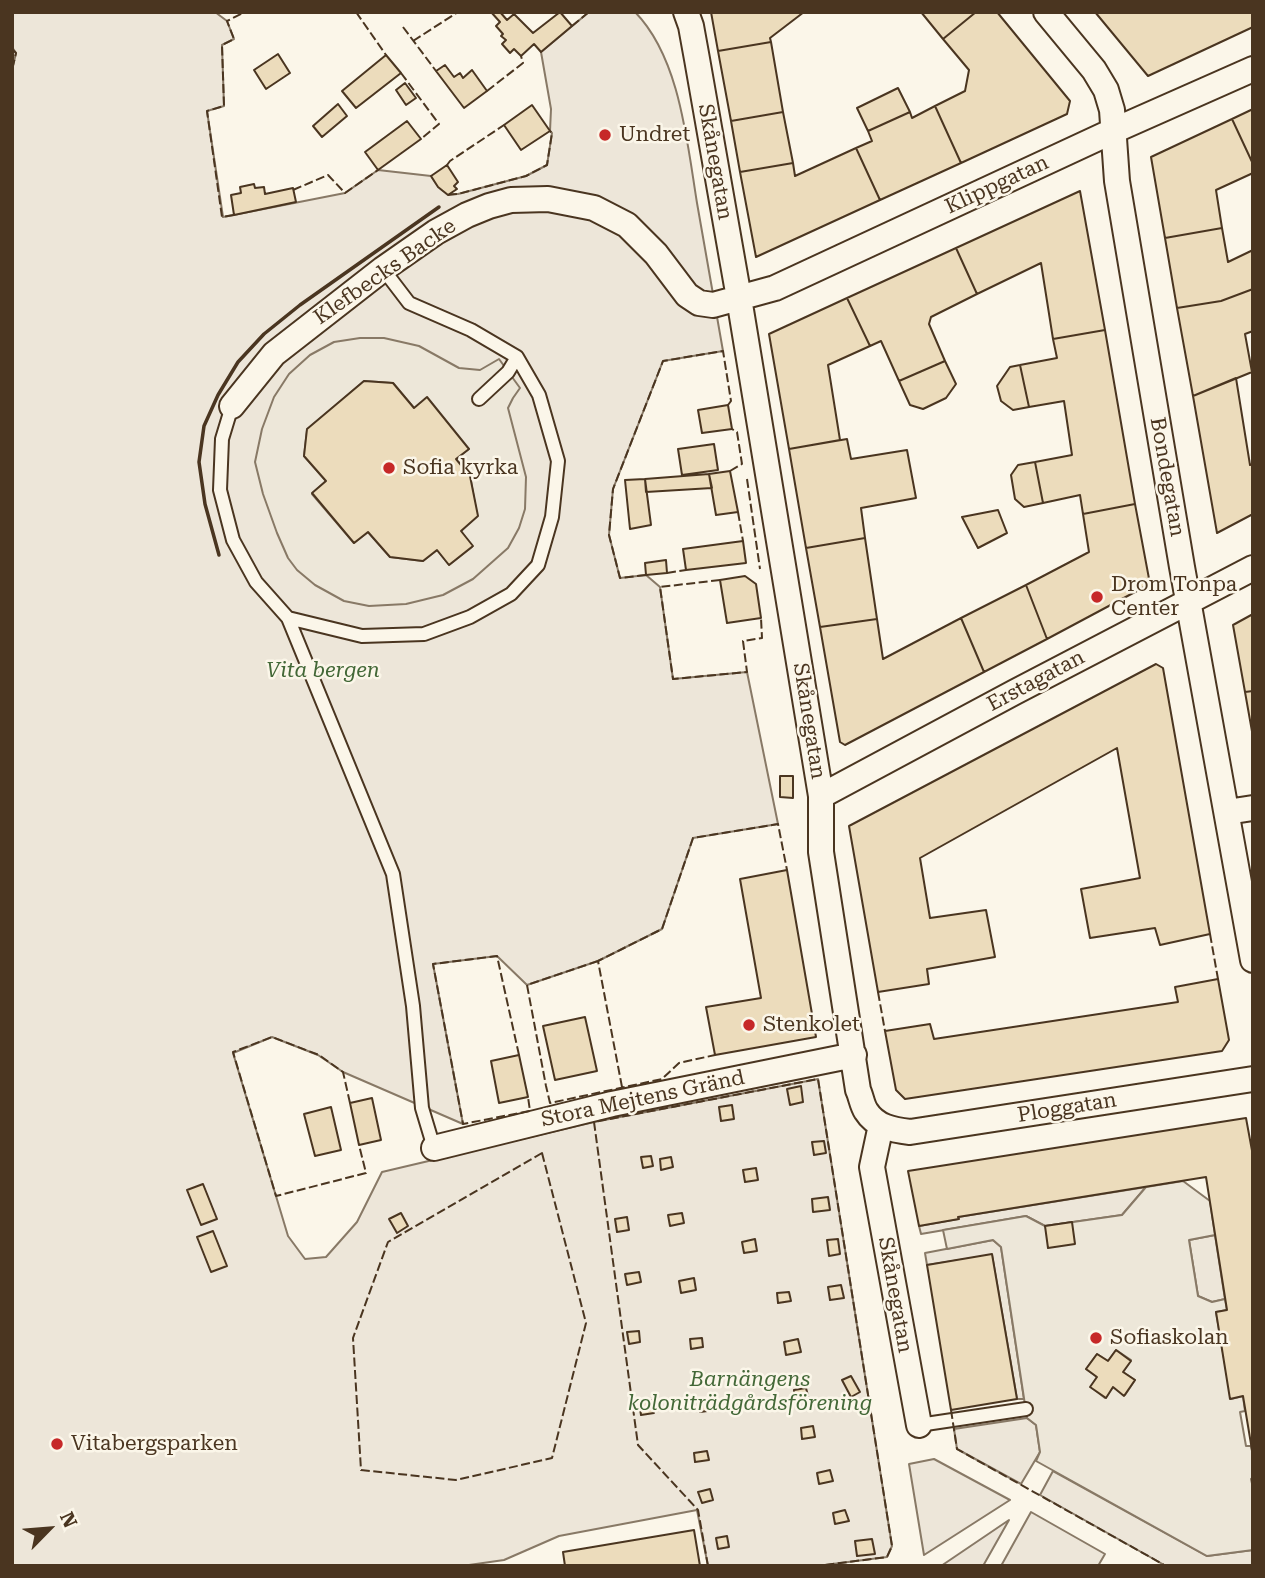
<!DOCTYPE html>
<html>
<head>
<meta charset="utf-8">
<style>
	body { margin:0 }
	#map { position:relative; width:1265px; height:1578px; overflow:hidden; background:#fbf6e9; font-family:"Roboto Serif",serif }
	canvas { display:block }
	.frame { position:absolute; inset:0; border:14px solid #4a3520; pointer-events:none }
	.north { position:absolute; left:14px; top:1494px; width:70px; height:70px; -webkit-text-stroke:5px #fbf6e9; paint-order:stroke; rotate:65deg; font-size:19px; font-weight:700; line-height:28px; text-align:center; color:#4a3520 }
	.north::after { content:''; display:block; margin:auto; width:24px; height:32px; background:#4a3520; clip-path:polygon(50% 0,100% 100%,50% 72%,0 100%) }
</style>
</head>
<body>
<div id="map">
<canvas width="1265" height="1578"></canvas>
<div class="frame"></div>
<div class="north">N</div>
</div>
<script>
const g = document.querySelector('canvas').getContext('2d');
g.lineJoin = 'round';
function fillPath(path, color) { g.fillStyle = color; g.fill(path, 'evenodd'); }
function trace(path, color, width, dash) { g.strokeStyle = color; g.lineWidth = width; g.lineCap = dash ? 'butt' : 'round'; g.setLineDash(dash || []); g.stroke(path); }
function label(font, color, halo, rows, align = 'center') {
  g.font = font + ' "Roboto Serif",serif'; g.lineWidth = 5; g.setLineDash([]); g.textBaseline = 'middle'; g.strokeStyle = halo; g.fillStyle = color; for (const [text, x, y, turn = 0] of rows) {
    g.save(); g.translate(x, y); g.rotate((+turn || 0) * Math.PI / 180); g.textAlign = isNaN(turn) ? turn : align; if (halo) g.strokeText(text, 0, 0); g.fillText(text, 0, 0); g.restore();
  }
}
const green = new Path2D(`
	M12 12H215L227 21 234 39 222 45 224 106 207 111 223 217 345 193 378 170 431 176C439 188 443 195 458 194L526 176 547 165 552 133 550 131 551 109 541 52 589 12H635C680 58 687 142 697 203 706 252 714 302 723 351L663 361 613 489 609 535 620 578 646 575 660 587 673 679 747 672 778 824 693 838 662 929 598 961 527 985 497 956 433 964 463 1124 343 1072 318 1055 272 1037 233 1053 288 1236 305 1259 326 1257 357 1222 382 1172 594 1122 818 1079 892 1546 887 1557 817 1566H708L697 1510 559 1536 504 1560 462 1566H12V70L16 53 12 47Z
	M1146 1187 1122 1215 1045 1226 1026 1216 921 1234 919 1226 958 1219V1217Z
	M1215 1235 1225 1299 1212 1302 1198 1296 1189 1240Z
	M993 1240 1001 1247 1024 1399H1017L992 1255 927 1265 925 1253Z
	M1027 1418 1036 1425 1040 1452 1021 1484 957 1449 954 1429Z
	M934 1459 1010 1500 924 1555 909 1464Z
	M1053 1471 1207 1556 1253 1550V1566H1166L1040 1495Z
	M1031 1512 1105 1554 1098 1566H1001Z
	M1009 1520 983 1566H941Z`);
const parking = new Path2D(`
	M360 338H384L419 346 459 368 480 370 499 359 520 388 513 398 508 408 526 477 525 509 519 528 508 548 473 579 443 595 406 604 369 606 344 601 315 585 297 570 288 558 277 533 263 494 255 462 262 429 274 397 289 374 310 355 334 342ZM364 381 393 383 414 408 469 449 456 459 470 476 477 515 461 531 472 547 449 565 437 550 423 561 390 557 368 532 354 543 312 494 326 481 304 456 307 430Z
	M1183 1181 1210 1201 1215 1235 1189 1240 1198 1296 1212 1302 1225 1299 1227 1310 1216 1312 1231 1399 1243 1396 1245 1411 1240 1412 1246 1446H1251L1253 1456V1478L1251 1479 1253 1488V1550L1207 1556 1036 1461 1040 1452 1036 1425 1027 1418 1001 1247 993 1240 947 1249 943 1230 1026 1216 1045 1226 1122 1215 1146 1187ZM1116 1350 1131 1360 1123 1372 1135 1380 1125 1395 1113 1387 1105 1398 1091 1387 1097 1377 1086 1369 1097 1354 1108 1361Z`);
const building = new Path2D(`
	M491 12H500L507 20 514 14 533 33 560 12 572 26 541 52 534 44 521 56 514 49 510 53 502 44 506 40 501 36 503 34 496 26 500 22Z
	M711 12H804L770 38 771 42 718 51Z
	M921 12H976L943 39Z
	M976 12H997L1070 101 1067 114 961 163 935 106 965 91 969 70 943 39Z
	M1095 12H1253V27L1148 76Z
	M771 42 783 112 731 121 718 51Z
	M278 54 290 73 266 89 254 70Z
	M386 55 401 73 356 108 342 91Z
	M445 65 454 77 460 73 463 78 472 70 487 91 464 108 436 71Z
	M405 83 416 98 406 105 396 90Z
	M898 88 910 112 868 131 857 108Z
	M338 104 347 116 322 137 313 126Z
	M532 105 550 131 521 150 504 125Z
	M935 106 961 163 880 200 856 148 872 141 868 131 910 112 912 118Z
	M1253 109V164L1232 119Z
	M783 112 793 163 740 172 731 121Z
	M1232 119 1253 164V173L1216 190 1222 228 1165 238 1151 157Z
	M407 121 421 139 378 170 365 152Z
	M856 148 880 200 756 257 740 172 793 163 795 176Z
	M447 165 458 182 454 186 457 189 448 195 438 187 431 176Z
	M254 184 255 188 264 187 265 194 293 188 296 202 234 215 231 195 241 193 240 187Z
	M1080 191 1105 330 1053 339 1041 263 977 294 956 248Z
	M1222 228 1228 262 1253 250V289L1221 301 1177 308 1165 238Z
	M956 248 977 294 931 317 929 324 945 361 899 381 881 341 870 346 847 298Z
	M1253 289V331L1245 334 1252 372 1193 396 1177 308 1221 301Z
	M847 298 870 346 828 365 840 440 789 449 769 334Z
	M1105 330 1135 504 1083 514 1080 495 1043 503 1035 462 1072 455 1064 401 1029 407 1020 365 1057 358 1053 339Z
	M945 361 956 384 946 398 923 409 910 405 899 381Z
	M1020 365 1029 407 1013 410 1001 401 997 386 1010 367Z
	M1236 378 1250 465 1253 464V514L1217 533 1193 396Z
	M364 381 393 383 414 408 427 397 469 449 456 459 470 476 478 516 461 531 473 546 449 565 437 550 423 561 390 557 368 532 354 543 312 493 326 481 304 456 307 429Z
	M728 405 732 429 702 433 698 410Z
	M847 439 851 459 907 450 916 498 861 508 865 538 806 548 789 449Z
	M714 444 718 470 682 475 678 449Z
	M1035 462 1043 503 1024 507 1015 499 1011 475 1018 465Z
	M730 471 738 512 716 515 709 474Z
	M709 474 712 488 646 492 645 479Z
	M645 479 651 525 630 529 625 480Z
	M1135 504 1150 584 1047 639 1026 585 1089 552 1083 514Z
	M998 510 1007 533 978 548 962 517Z
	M865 538 877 619 820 627 806 548Z
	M743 541 746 563 686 570 683 549Z
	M666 560 667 573 646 575 645 563Z
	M745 576 756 584 761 618 727 623 720 580Z
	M1026 585 1047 639 984 672 961 618Z
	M1253 614V691L1245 692 1233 625Z
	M961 618 984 672 845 745 840 742 820 627 877 619 883 659Z
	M1156 664 1163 668 1210 934 1160 945 1155 928 1090 938 1081 889 1140 878 1117 748 920 858 930 918 986 910 995 957 927 969 929 984 878 992 849 826Z
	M1253 691V737L1245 692Z
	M780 776H793V798L780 797Z
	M787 870 816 1037 715 1055 706 1007 761 998 740 879Z
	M1218 979 1229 1040 1222 1051 905 1099 896 1090 885 1031 930 1024 934 1039 1178 1002 1175 987Z
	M585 1017 597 1071 555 1080 543 1026Z
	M519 1055 528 1097 499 1103 491 1061Z
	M801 1086 803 1102 790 1105 787 1089Z
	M372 1098 381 1140 359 1145 350 1103Z
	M732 1105 734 1119 721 1121 719 1107Z
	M331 1107 341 1150 315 1156 304 1114Z
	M1246 1118 1253 1156V1456L1243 1396 1230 1399 1216 1312 1227 1310 1206 1177 958 1217 959 1219 919 1226 908 1171Z
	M824 1141 826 1153 814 1155 812 1142Z
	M651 1156 653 1166 643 1168 641 1157Z
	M671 1157 673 1167 661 1170 660 1159Z
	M756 1168 758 1180 745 1182 743 1170Z
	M203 1184 217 1219 201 1225 187 1190Z
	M828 1197 830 1210 813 1212 812 1199Z
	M401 1213 408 1226 397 1233 389 1219Z
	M682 1213 684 1223 670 1226 668 1215Z
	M627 1217 629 1230 617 1232 615 1219Z
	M1072 1222 1075 1244 1048 1248 1045 1226Z
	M213 1231 227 1266 211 1272 197 1237Z
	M755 1239 757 1251 744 1253 742 1242Z
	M838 1239 840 1254 829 1256 827 1240Z
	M992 1254 1017 1399 951 1410 927 1265Z
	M639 1272 641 1282 627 1285 625 1274Z
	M694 1278 696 1290 681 1293 679 1281Z
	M841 1285 844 1298 830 1300 828 1287Z
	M789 1292 791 1301 778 1303 777 1293Z
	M639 1331 640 1342 629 1344 627 1332Z
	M702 1338 703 1347 691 1349 690 1339Z
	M798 1339 801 1352 786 1355 784 1342Z
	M1116 1350 1131 1361 1123 1372 1135 1380 1124 1396 1113 1387 1106 1398 1090 1387 1097 1377 1086 1369 1097 1354 1108 1361Z
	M851 1376 860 1392 851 1397 842 1380Z
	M806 1388 809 1400 795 1402 794 1390Z
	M652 1400 654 1413 641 1415 639 1402Z
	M714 1401 715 1410 700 1412 699 1403Z
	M813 1426 815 1437 802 1439 801 1428Z
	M707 1451 709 1460 695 1462 694 1453Z
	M830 1470 833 1481 819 1484 817 1473Z
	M710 1489 713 1500 702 1503 698 1492Z
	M845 1510 849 1521 835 1524 833 1513Z
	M694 1530 700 1566H565L563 1552Z
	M727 1536 729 1547 718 1549 716 1538Z
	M872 1539 875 1554 857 1556 855 1541Z`);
const lane = new Path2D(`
	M479 399 508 372 517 357
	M232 406 222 439 220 490 233 540 256 582 288 618 393 874 413 1006 422 1108 434 1148
	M288 618 362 636 424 634 470 617 511 594 538 565 552 517 558 461 539 395 517 357 471 330 409 303 383 269
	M919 1425 1026 1409`);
const street = new Path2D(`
	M686 12 691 26 697 59 739 298 821 796V852L858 1090C861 1096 862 1105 866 1111 876 1127 893 1130 910 1132L1253 1079
	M1046 12 1094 70 1106 90 1112 110 1117 181 1182 567 1253 960
	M232 406 274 354 383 269 436 232 467 215 489 206 511 200 548 199 594 208 627 225 656 254 687 295 699 303 713 305 775 288 1113 131 1253 69
	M821 796 1015 692 1253 568
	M1227 812 1253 808
	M881 1125 872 1167 919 1425
	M434 1148 612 1104 854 1055`);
const fence = new Path2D(`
	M356 12 386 55
	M572 26 589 12
	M403 27 436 71
	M413 41 458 12
	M12 49 16 53 12 70
	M401 73 439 124 421 139
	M487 91 523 63 521 56
	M447 165 450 161 504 125
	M293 190 328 175 345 193 378 170
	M448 195 458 194 526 176 547 165 552 133 550 131
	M234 215 222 217 207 111 224 106 222 45 234 39 227 21 245 12
	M730 471 742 464 737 432 732 429
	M747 479 760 569
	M738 512 743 541
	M667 573 686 570
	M646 575 620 578 609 535 613 489 663 361 723 351 731 401 728 405
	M720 580 660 587 673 679 747 672 743 641 762 638 761 618
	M1210 934 1218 979
	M598 961 527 985 546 1086 550 1103 662 1079 679 1063 715 1055
	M878 992 885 1031
	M519 1055 497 956 433 964 463 1124 530 1111 528 1097
	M622 1087 598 961 662 929 693 838 778 824 787 870
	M350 1103 343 1072 319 1055 272 1037 233 1052 276 1196 366 1173 359 1145
	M542 1153 586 1323 552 1458 456 1480 361 1470 353 1338 388 1242Z
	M951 1410 957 1449 1166 1566
	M708 1566 698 1510 638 1445 594 1122 818 1079 892 1546 887 1557 817 1566`);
const wall = new Path2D(`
	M219 555 205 504 199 462 204 426 218 395 238 362 264 334 300 305 439 207`);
const markers = [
	[605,135,7,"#c62828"],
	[389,468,7,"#c62828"],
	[1097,597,7,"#c62828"],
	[749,1025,7,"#c62828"],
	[1096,1338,7,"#c62828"],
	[57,1444,7,"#c62828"]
];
const poiNames = [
	["Undret",619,135],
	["Sofia kyrka",403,468],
	["Drom Tonpa",1111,585],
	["Center",1111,609],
	["Stenkolet",763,1025],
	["Sofiaskolan",1110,1338],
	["Vitabergsparken",71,1444]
];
const streetNames = [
	["Skånegatan",715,162,80],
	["Klippgatan",997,185,-25],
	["Klefbecks Backe",385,272,-35],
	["Bondegatan",1167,477,80],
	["Erstagatan",1036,681,-28],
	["Skånegatan",809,721,81],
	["Stora Mejtens Gränd",643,1099,-12],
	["Ploggatan",1067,1108,-9],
	["Skånegatan",895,1295,80]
];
const parkNames = [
	["Vita bergen",323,671],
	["Barnängens",750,1380],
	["koloniträdgårdsförening",750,1404]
];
fillPath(green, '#ede6d9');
trace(green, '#887966', 2);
fillPath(parking, '#ede7d9');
trace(parking, '#887966', 2);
fillPath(building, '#ecdcbc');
trace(building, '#4a3520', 2);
trace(lane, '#4a3520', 16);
trace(street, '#4a3520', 28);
trace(lane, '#fbf6e9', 12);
trace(street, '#fbf6e9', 24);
trace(fence, '#4a3520', 2, [9, 3.5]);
trace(wall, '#4a3520', 3.5);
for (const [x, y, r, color] of markers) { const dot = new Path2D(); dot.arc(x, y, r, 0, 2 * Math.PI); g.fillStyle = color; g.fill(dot); trace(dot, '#fbf6e9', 2.5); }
label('21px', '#4a3520', '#fbf6e9', poiNames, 'left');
label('21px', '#4a3520', '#fbf6e9', streetNames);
label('italic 21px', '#436837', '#fbf6e9', parkNames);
</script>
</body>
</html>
